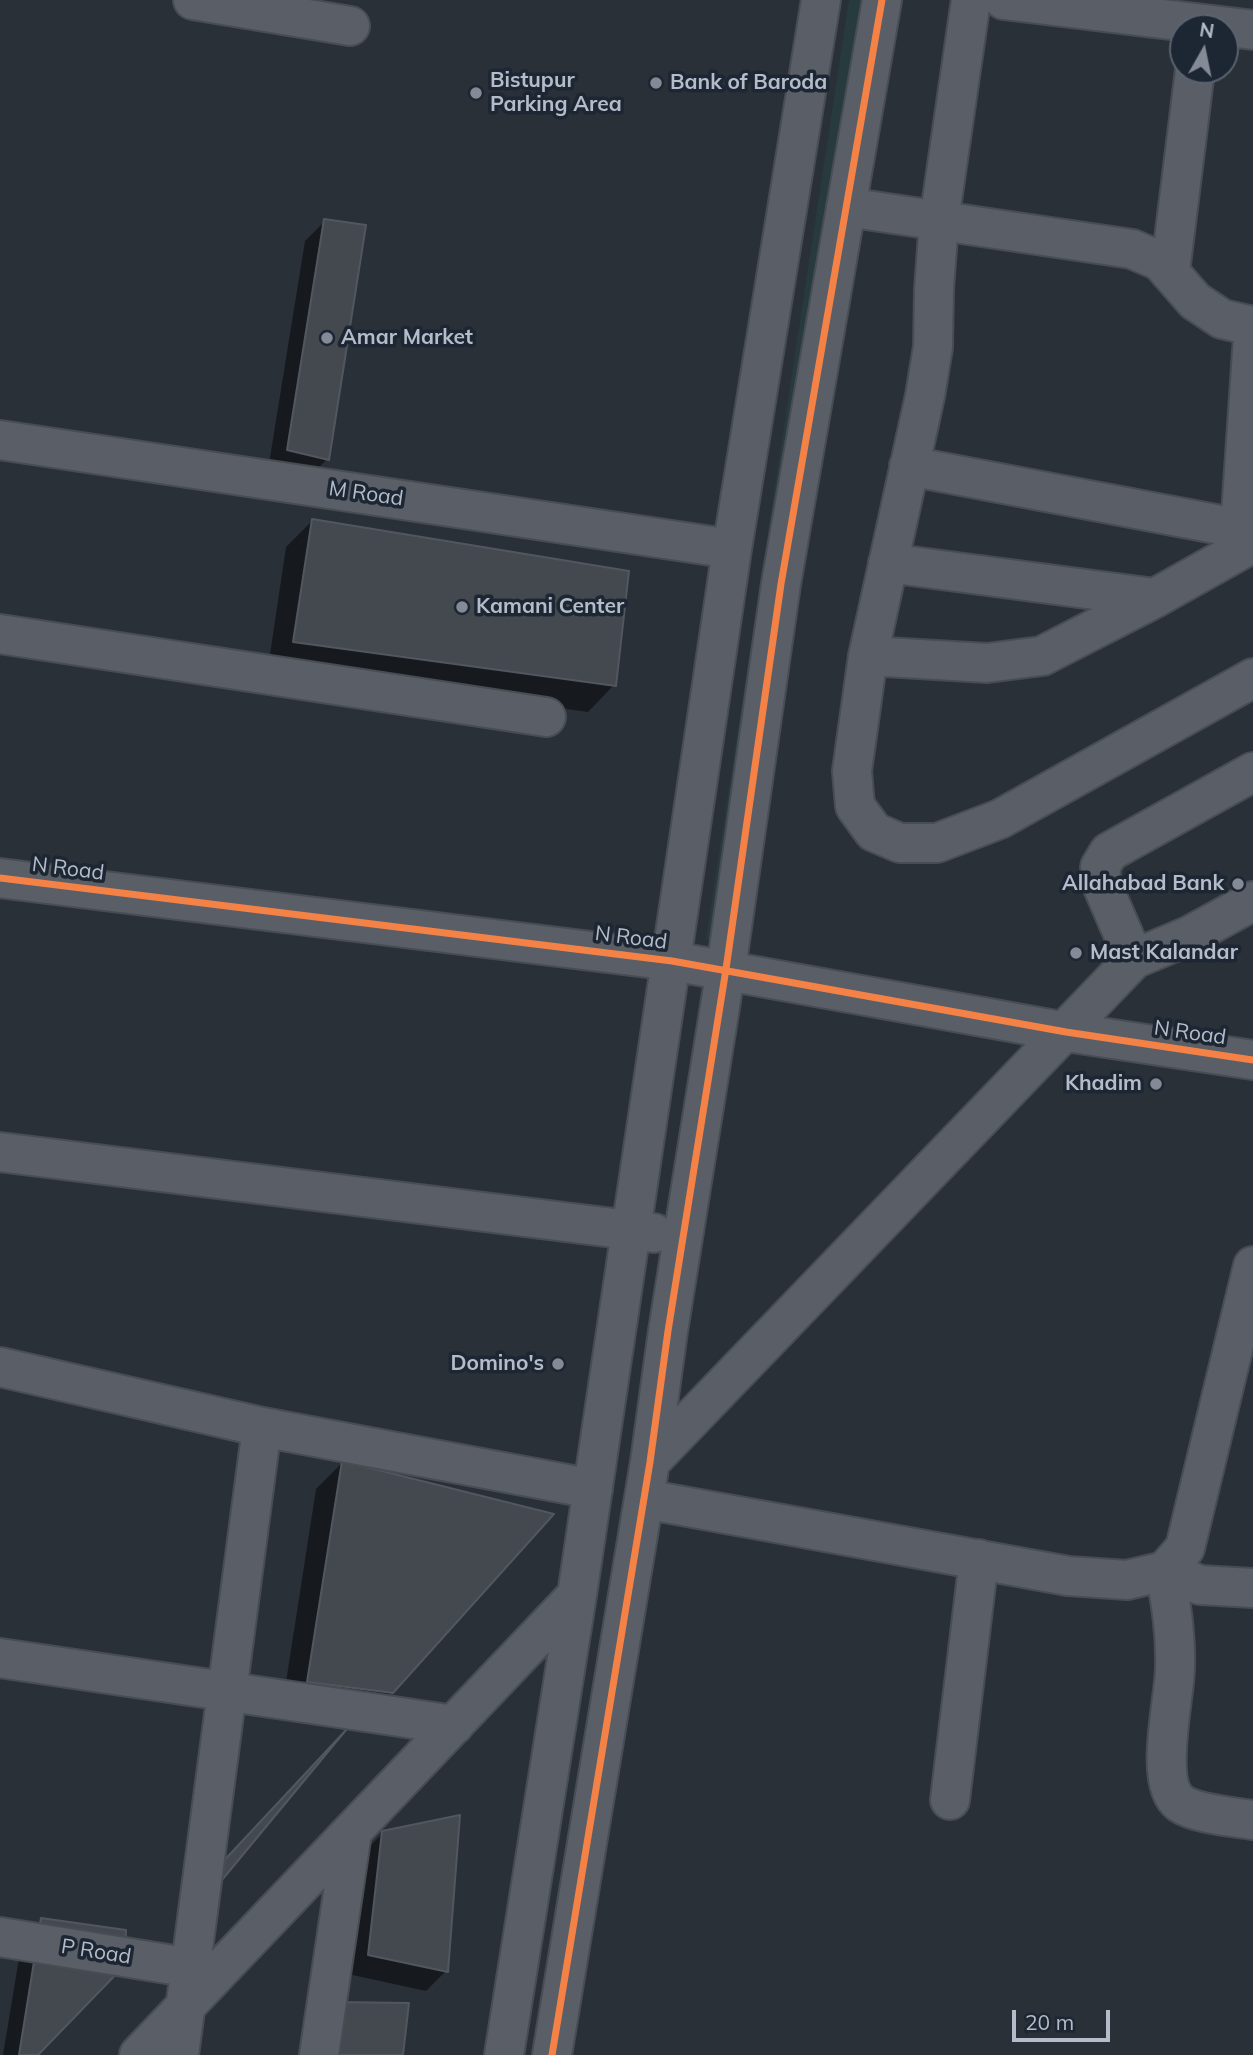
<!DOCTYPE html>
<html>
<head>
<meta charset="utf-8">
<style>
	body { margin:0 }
	#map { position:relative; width:1253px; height:2055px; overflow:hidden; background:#2a3038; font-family:Mulish,sans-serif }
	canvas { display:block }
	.north { position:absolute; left:1169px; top:14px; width:70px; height:70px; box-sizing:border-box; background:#1d2633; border:2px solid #59626f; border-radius:50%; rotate:9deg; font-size:19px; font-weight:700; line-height:28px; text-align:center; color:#b4bcc9 }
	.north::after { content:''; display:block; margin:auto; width:24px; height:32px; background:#848b96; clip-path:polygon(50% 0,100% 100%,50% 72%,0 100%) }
	.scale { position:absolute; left:1012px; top:2010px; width:98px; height:32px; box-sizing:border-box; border:4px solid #b4bcc9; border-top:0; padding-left:9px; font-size:21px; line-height:24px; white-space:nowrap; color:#b4bcc9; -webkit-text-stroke:5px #1d2633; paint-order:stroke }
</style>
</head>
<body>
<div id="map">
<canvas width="1253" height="2055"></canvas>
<div class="north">N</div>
<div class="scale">20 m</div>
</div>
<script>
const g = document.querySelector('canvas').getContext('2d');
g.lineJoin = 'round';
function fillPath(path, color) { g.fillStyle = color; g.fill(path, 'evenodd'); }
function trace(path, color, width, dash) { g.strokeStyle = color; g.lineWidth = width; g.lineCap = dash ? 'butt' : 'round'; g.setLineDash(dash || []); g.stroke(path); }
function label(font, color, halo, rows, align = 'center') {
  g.font = font + ' Mulish,sans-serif'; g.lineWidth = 7; g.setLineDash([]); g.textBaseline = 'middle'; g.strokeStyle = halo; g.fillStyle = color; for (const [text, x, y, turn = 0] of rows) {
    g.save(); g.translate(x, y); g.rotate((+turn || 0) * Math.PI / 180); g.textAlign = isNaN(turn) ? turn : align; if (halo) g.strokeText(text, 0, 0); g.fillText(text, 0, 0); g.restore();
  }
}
const green = new Path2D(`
	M849 0H869L722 945 706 939Z`);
const shadow = new Path2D(`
	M325 221 327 459 308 479 268 470 305 241Z
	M312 521 614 685 588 712 268 668 286 547Z
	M342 1463 391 1692 365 1718 282 1708 316 1489Z
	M383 1833 446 1971 426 1991 348 1974 363 1853Z
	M42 1920 36 2055H3L22 1940Z`);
const building = new Path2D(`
	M324 219 366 225 329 460 287 450Z
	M312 519 629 571 616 686 293 642Z
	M342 1461 554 1514 393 1693 307 1682Z
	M346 1730 217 1886 203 1883Z
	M460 1815 448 1972 368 1955 382 1831Z
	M41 1918 126 1930 125 1965 38 2055H19Z
	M335 2002 409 2003 403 2055H327Z`);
const minor = new Path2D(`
	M193 0 350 26
	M971 0 939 221 934 289 933 347 925 396 868 656 852 771 855 806 874 832 900 843H937L1000 819 1253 678
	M1004 0 1253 30
	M846 207 1132 249 1160 261 1195 301 1222 319 1253 326
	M1170 272 1195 70
	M0 440 732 549
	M909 466 1253 531
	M1240 529 1253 337
	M888 563 1155 598
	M0 634 546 717
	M868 656 987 663 1042 656 1155 598 1253 543
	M0 878 672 961 1066 1032 1253 1060
	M1134 959 1102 885 1100 867 1109 852 1253 772
	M0 1152 654 1233
	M0 1367 262 1427 593 1489
	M650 1462 1134 959 1191 935 1253 901
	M644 1499 1068 1576 1127 1580 1165 1571 1185 1548 1253 1266
	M1165 1571C1171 1603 1176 1634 1175 1667 1175 1699 1153 1782 1180 1803 1195 1814 1234 1817 1253 1820
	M1165 1571 1200 1585 1253 1588
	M0 1658 454 1725
	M950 1800 979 1559
	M0 1937 192 1968
	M139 2055 577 1595
	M179 2055 262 1427
	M319 2055 352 1832
	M504 2055 577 1595 732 549 821 0
	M552 2055 650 1462 668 1331 726 969 781 584 882 0`);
const cycleway = new Path2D(`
	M0 878 672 961 1066 1032 1253 1060
	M552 2055 650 1462 668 1331 726 969 781 584 882 0`);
const markers = [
	[656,83,7,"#848b96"],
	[476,93,7,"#848b96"],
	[327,338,7,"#848b96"],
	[462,607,7,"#848b96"],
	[1238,884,7,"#848b96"],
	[1076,953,7,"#848b96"],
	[1156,1084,7,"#848b96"],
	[558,1364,7,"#848b96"]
];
const poiNames = [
	["Bistupur",490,81],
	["Parking Area",490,105],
	["Bank of Baroda",670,83],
	["Amar Market",341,338],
	["Kamani Center",476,607],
	["Allahabad Bank",1224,884,"right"],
	["Mast Kalandar",1090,953],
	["Khadim",1142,1084,"right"],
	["Domino's",544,1364,"right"]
];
const streetNames = [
	["M Road",366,494,8],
	["N Road",68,869,7],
	["N Road",631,938,7],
	["N Road",1190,1033,8],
	["P Road",96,1952,9]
];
fillPath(green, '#273a3e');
fillPath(shadow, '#0007');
fillPath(building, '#444950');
trace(building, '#52575f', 2);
trace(minor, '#484c53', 42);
trace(minor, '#5a5e66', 38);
trace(cycleway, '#f48246', 7);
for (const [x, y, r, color] of markers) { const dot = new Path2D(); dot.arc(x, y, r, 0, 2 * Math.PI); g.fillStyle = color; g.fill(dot); trace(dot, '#1d2633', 2.5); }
label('bold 21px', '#b4bcc9', '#1d2633', poiNames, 'left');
label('21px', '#b4bcc9', '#1d2633', streetNames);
</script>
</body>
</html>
